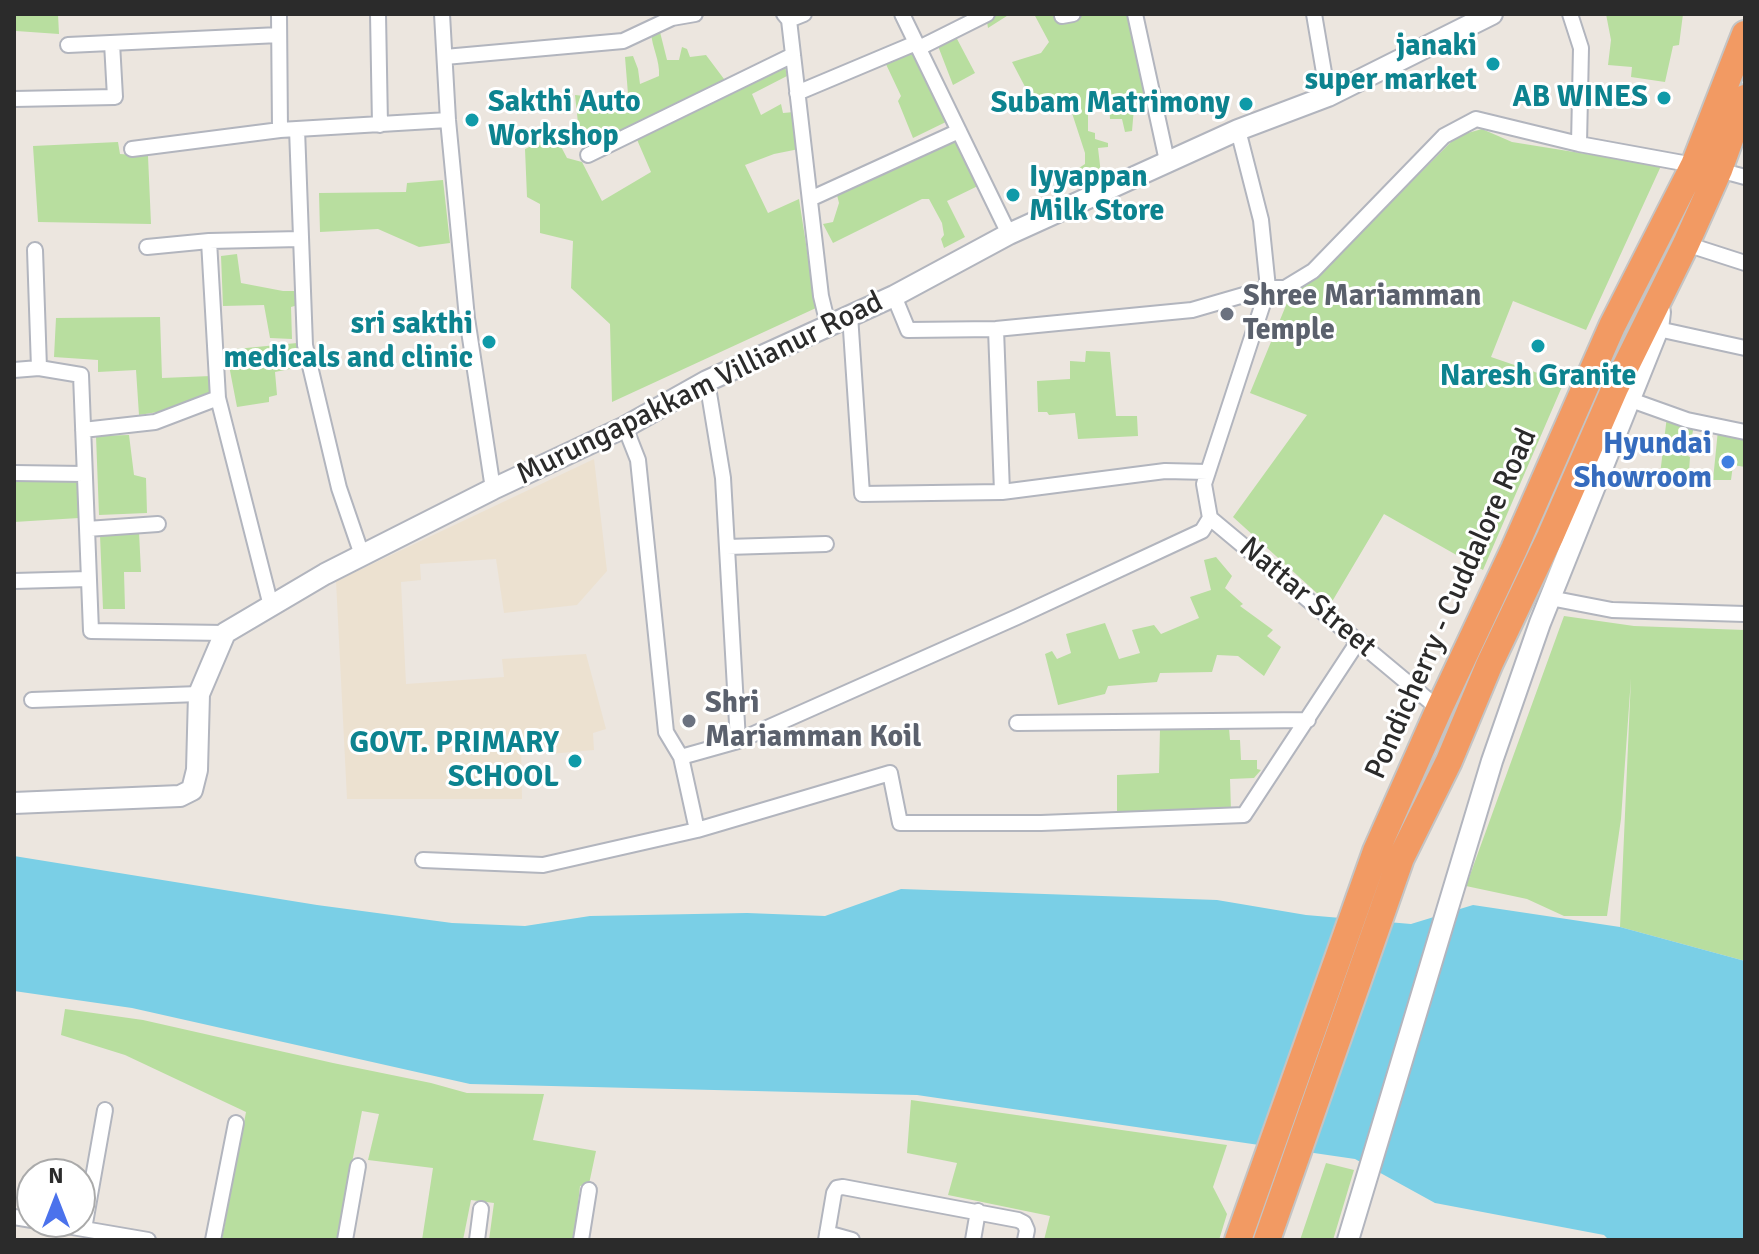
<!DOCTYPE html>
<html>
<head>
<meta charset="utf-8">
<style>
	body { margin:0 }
	#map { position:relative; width:1759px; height:1254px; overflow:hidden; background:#ece6df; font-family:Signika,sans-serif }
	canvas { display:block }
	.frame { position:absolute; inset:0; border:16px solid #2b2b2b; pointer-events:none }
	.north { position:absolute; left:16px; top:1158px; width:80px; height:80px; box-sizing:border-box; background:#fff; border:2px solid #aaa; border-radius:50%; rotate:0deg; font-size:22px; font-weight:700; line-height:32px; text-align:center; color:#2b2b2b }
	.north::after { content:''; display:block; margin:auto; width:28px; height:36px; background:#4b72ec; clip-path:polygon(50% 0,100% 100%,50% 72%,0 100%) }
</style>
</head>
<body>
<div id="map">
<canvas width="1759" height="1254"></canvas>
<div class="frame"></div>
<div class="north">N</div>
</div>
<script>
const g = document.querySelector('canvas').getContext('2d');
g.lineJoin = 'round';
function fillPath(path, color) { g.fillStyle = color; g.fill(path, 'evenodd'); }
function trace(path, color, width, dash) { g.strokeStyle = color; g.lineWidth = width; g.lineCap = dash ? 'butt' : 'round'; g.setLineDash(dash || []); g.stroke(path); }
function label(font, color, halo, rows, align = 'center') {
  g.font = font + ' Signika,sans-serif'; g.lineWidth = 6; g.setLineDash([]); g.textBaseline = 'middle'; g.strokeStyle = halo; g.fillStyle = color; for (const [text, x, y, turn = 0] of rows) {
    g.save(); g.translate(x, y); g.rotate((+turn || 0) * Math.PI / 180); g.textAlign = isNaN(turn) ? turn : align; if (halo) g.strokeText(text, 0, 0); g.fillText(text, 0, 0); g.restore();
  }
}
const education = new Path2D(`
	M594 459 607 571 577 605 504 613 496 559 420 564 421 580 401 582 406 684 504 677 502 659 586 654 606 729 593 733 594 750 550 754 541 738 521 739 522 799H347L336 581Z`);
const green = new Path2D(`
	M14 14H58L59 34 16 31 15 86Z
	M990 14H1010L988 28 987 22 956 37 975 73 953 85 938 46Z
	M1034 14H1062V19L1091 14H1134L1154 111 1142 113V108H1134L1132 131 1125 132 1122 119H1110L1109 101 1088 103V131L1095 133V139L1108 143V147L1098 148 1101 174 1091 180 1079 168 1085 164V153L1070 107H1050L1032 100 1012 62 1041 53 1049 42Z
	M1606 14H1683L1679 45 1673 46 1665 82 1631 77 1632 67 1608 65 1611 40Z
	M659 28 667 60H679L682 47 687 49 690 57 706 55 727 83 589 151 578 123 575 95 585 96 586 108 595 110 609 107 614 100H622L628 94 625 57 633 56 638 69 640 84 659 76C660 60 652 48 651 32Z
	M916 45 952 119 913 138 898 101 901 96 884 60Z
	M784 61 787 76 752 94 761 115 781 104 783 113 794 112 799 149 774 154 745 165 768 213 799 199 816 308 612 402 610 324 571 288 573 241 540 233V204L527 197 525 149 555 135 567 158 582 162 602 201 651 172 635 135Z
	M1482 129 1512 142 1661 166 1586 330 1513 301 1491 357 1564 382 1483 570 1384 514 1330 605 1233 517 1307 415 1250 393 1289 298 1324 270 1457 136Z
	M958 134 982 184 947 201 965 237 944 248 941 239 944 235 942 223 929 199H922L833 243 823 224 833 222 839 203 836 191Z
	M118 142 120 154 148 156 151 224 38 222 33 146Z
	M443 180 450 243 419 247 378 229 320 232 319 193 406 192 407 183Z
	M237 254 241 283 283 291H297L298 305 291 307 292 339 270 338 264 305 223 306 221 256Z
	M160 317 162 378 211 376 212 395 164 411 139 415 136 370 98 372V360L54 357 56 318Z
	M297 343 304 366 275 372 277 395 269 397V402L237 407 226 350Z
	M1086 351 1110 352 1116 416H1137L1138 436 1078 439 1075 413 1049 415 1047 412H1038L1037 381 1070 379V361L1085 362Z
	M1667 416 1694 425 1692 436H1684V454L1690 457 1688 485 1659 483Z
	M1718 430 1745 435V467L1733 465 1731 480H1713Z
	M129 435 134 475 146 478 147 513 99 515 96 436Z
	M77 478 79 518 14 522V480Z
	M139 532 141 572H124L125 609H103L100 535Z
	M1216 557 1232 576 1225 588 1243 604 1240 606 1273 630 1267 636 1281 647 1264 676 1238 656 1217 655 1212 672 1160 673 1157 682 1108 686 1105 694 1058 705 1045 654 1052 651 1057 659 1071 653 1066 634 1105 623 1119 659 1140 653 1132 630 1154 625 1161 634 1199 618 1190 597 1211 590 1204 560Z
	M1564 616 1634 626 1745 630V961L1620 927 1631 678 1621 819 1607 916H1564L1527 899 1466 886Z
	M1229 728 1230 740H1240L1241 760H1257V769L1261 770 1254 778 1230 779 1231 811 1117 816V775L1159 773 1160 729Z
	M65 1009 143 1020 333 1063 431 1083 467 1093 544 1094 533 1140 596 1151 589 1184 580 1186 574 1240H489L494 1203 471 1200 463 1240H422L433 1168 368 1160 379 1114 362 1111 337 1240 222 1239 246 1112 125 1055 61 1035Z
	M911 1100 1227 1145 1213 1187 1227 1214 1219 1240H1044L1050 1216 948 1195 957 1163 907 1153Z
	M1326 1163 1354 1170 1333 1240H1300Z`);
const water = new Path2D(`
	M14 856 317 905 452 923 525 926 590 916 747 913 825 916 901 889 1217 900 1306 915 1411 924 1473 905 1620 927 1745 961V1240H1609L1604 1235 1435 1203 1355 1159 917 1095 470 1084 132 1008 14 991Z`);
const street = new Path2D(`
	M279 14 280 130
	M378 14 380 125
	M442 14 448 120 467 318 493 489
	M784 14 789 20 821 296 828 325
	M902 14 1009 234
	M1135 14 1167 161
	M1314 14 1328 96
	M1570 14 1581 48 1579 144
	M1062 16 1073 14
	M789 20 804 14
	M68 45 279 35
	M919 48 987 14
	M445 57 623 41 672 18 695 14
	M797 93 916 43
	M14 99 115 97 112 43
	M297 129 305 345 339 488 362 555
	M132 149 280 130 448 120
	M588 155 793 55
	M1719 170 1745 177
	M810 199 959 131
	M209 241 218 398 271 606
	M1686 244 1745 263
	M147 247 209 241 300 239
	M35 250 39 368
	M894 296 908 330 996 329 1192 310 1268 288H1285L1313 271 1444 136 1476 119 1579 144 1694 165
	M850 315 862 494 1002 492 1165 471 1208 472
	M996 329 1002 492
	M1658 329 1745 348
	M14 370 39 368 81 375 91 631 225 633
	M707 381 723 478 738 741
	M1631 400 1687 420 1745 432
	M625 427 638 460 666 732 681 757 697 830
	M83 430 155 422 218 398
	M14 473 84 474
	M1210 518 1439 709
	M87 529 158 524
	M727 547 826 544
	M14 581 89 579
	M1550 598 1612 610 1745 614
	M32 700 199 694
	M1017 723 1308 720
	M681 757 738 741 1017 617 1202 531 1210 518 1204 484 1268 288 1261 220 1238 130
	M423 860 543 865 697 830 890 773 900 823H1041L1244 815 1359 640
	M14 1217 32 1220
	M43 1222 148 1240
	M84 1229 105 1110
	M827 1233 852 1240
	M213 1240 236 1123
	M345 1240 358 1166
	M477 1240 481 1209
	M581 1240 589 1190
	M826 1240 834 1193 837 1188 843 1187 1018 1220 1024 1223 1027 1230 1025 1240
	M973 1240 978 1211`);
const secondary = new Path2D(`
	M14 803 180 796 192 790 197 770 199 694 225 633 325 574 493 489 625 427 707 381 894 296 1009 234 1238 130 1328 96 1492 14
	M1348 1240 1492 761 1540 623 1658 329 1660 312`);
const highway = new Path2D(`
	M1238 1240 1376 851 1439 709 1514 549 1612 326 1694 165 1745 34
	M1267 1240 1401 858 1449 761 1490 663 1550 537 1615 388 1686 244 1719 170 1745 98`);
const markers = [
	[1493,64,8,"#0f9aa8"],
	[1664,98,8,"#0f9aa8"],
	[1246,104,8,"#0f9aa8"],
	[472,120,8,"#0f9aa8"],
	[1013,195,8,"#0f9aa8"],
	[1227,314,8,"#6b7280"],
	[489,342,8,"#0f9aa8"],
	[1538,346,8,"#0f9aa8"],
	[1728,462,8,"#3f7fe0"],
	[689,721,8,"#6b7280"],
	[575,761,8,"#0f9aa8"]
];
const cultureNames = [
	["janaki",1477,47],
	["super market",1477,81],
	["AB WINES",1648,98],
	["Sakthi Auto",488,103,"left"],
	["Workshop",488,137,"left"],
	["Subam Matrimony",1230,104],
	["Iyyappan",1029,178,"left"],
	["Milk Store",1029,212,"left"],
	["sri sakthi",473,325],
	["medicals and clinic",473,359],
	["Naresh Granite",1538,377,"center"],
	["GOVT. PRIMARY",559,744],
	["SCHOOL",559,778]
];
const worshipNames = [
	["Shree Mariamman",1243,297],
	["Temple",1243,331],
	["Shri",705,704],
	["Mariamman Koil",705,738]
];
const streetNames = [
	["Murungapakkam Villianur Road",700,389,-26],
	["Nattar Street",1307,598,40],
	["Pondicherry - Cuddalore Road",1452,604,-66]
];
const shopNames = [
	["Hyundai",1712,445],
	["Showroom",1712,479]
];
fillPath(education, '#ece1d0');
fillPath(green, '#b8de9f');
fillPath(water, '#7acfe6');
trace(street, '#b2b5be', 18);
trace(secondary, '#b2b5be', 24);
trace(highway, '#c4c4c4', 30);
trace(street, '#fff', 14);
trace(secondary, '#fff', 20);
trace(highway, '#f29a63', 26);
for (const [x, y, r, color] of markers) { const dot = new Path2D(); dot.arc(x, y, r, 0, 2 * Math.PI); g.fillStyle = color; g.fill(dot); trace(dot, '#fff', 3); }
label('bold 30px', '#0d838f', '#fff', cultureNames, 'right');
label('bold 30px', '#5b616d', '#fff', worshipNames, 'left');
label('30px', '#2b2b2b', '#fff', streetNames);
label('bold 30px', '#366cbe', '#fff', shopNames, 'right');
</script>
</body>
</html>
